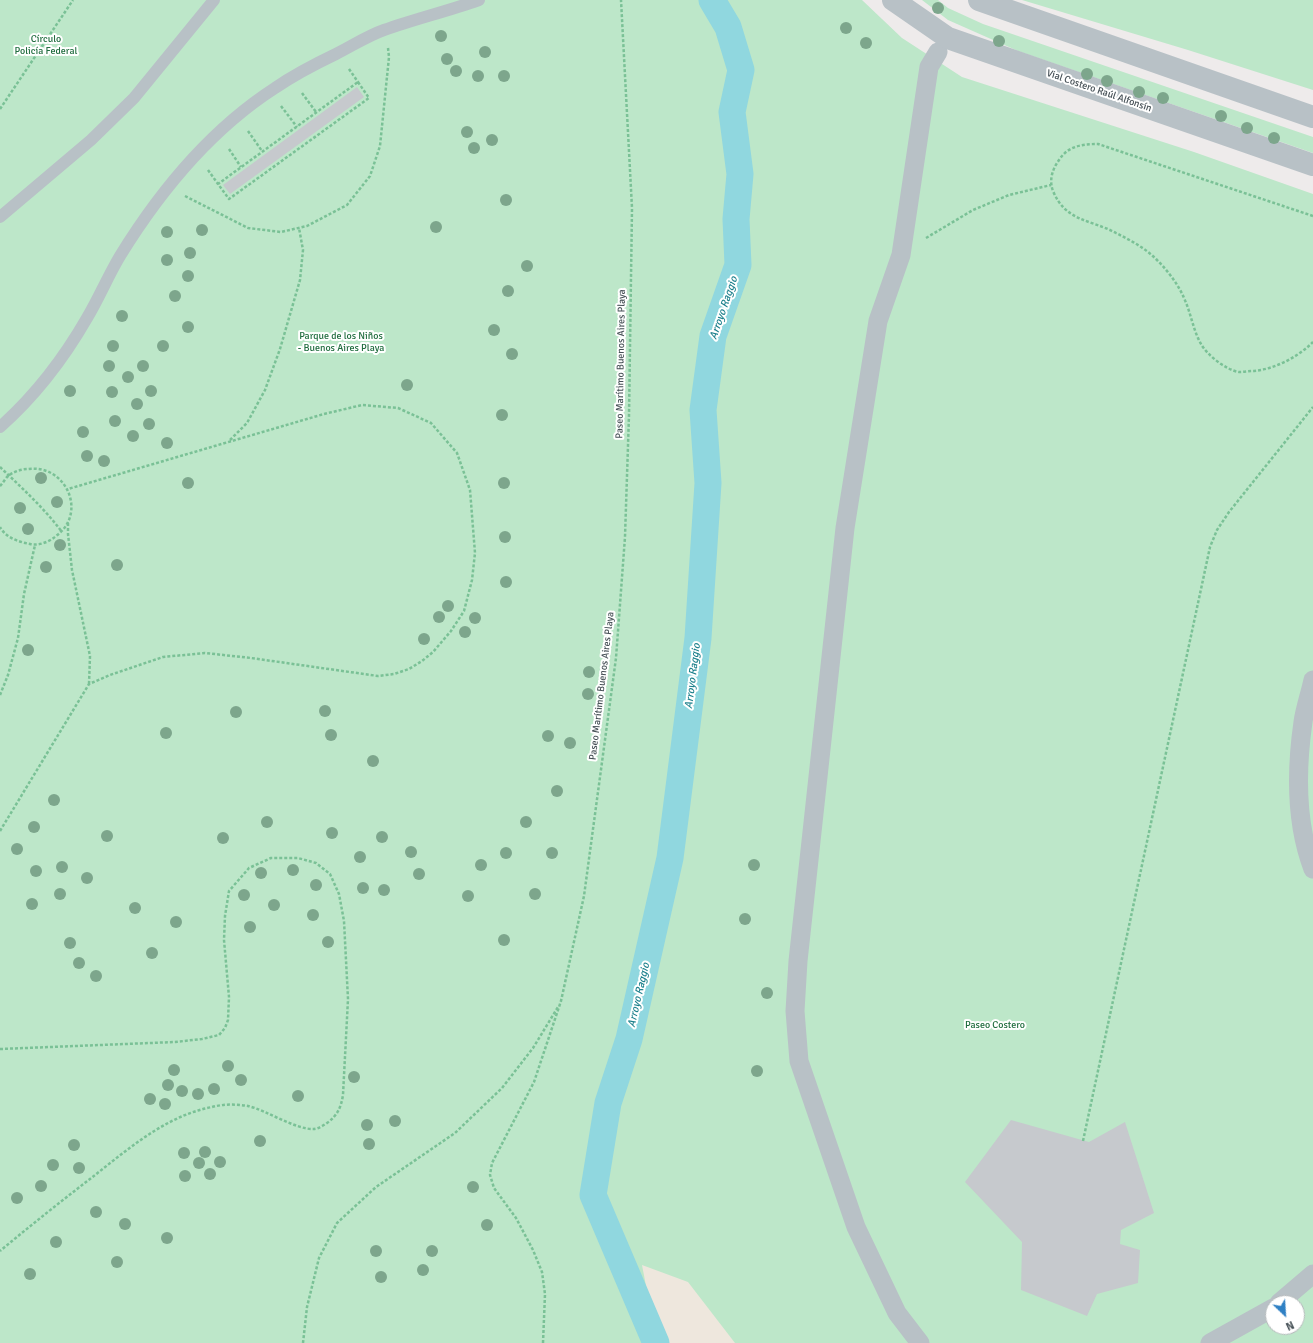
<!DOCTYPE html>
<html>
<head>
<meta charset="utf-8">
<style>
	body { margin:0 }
	#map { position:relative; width:1313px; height:1343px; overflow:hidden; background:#eeebeb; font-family:Signika,sans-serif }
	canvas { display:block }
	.north { position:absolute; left:1265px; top:1295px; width:40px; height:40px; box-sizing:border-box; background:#fff; border:1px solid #b5b9bb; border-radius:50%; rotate:155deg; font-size:11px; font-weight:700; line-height:16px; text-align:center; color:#465056 }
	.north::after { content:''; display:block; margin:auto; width:14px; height:18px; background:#2f80c4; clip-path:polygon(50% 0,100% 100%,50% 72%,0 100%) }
</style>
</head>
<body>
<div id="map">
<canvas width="1313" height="1343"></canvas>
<div class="north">N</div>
</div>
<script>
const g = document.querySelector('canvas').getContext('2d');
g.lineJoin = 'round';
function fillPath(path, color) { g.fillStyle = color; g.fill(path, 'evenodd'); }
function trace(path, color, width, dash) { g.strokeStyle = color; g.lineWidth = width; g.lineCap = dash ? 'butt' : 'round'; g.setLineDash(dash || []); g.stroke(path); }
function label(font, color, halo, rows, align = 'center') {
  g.font = font + ' Signika,sans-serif'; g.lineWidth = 4; g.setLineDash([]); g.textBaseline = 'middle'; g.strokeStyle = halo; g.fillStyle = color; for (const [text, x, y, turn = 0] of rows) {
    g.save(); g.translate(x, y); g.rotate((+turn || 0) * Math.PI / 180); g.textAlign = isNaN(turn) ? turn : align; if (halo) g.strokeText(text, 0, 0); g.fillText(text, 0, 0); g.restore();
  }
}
const green = new Path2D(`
	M0 0H862L902 38 962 77 1194 152 1313 194V1343H0ZM1273 1303H1297V1327H1273Z
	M922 0H938L948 8 983 24 1313 137V153L1018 51 948 20Z
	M1022 0H1313V90L1188 50Z`);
const sand = new Path2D(`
	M642 1265 688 1282 735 1343H657Z`);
const canal = new Path2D(`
	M656 1343 593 1195 608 1103 629 1039 670 858 698 638 708 483 703 410 713 336 738 265 736 219 740 174 732 112 741 70 728 27 712 0`);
const building = new Path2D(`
	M357 87 364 97 230 194 223 185Z
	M1011 1120 1089 1142 1125 1122 1154 1213 1121 1230 1120 1244 1140 1250 1138 1283 1097 1294 1087 1316 1021 1290 1022 1242 965 1182Z`);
const path = new Path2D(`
	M349 69 358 82
	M358 82 369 98 229 199 218 184Z
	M302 93 316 112
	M281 106 297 127
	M0 109 73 0
	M248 131 262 151
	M229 149 241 167
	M208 170 218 184
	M185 196 248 228 281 232 307 226 347 205 370 176 380 146 389 57 388 48
	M1313 216 1098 144C1086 144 1071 145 1062 156 1054 166 1048 178 1053 191 1066 222 1090 219 1116 233 1130 240 1145 248 1156 259 1168 271 1178 284 1184 298 1191 313 1193 330 1201 344 1207 355 1226 370 1239 372 1244 372 1249 371 1254 371 1275 369 1298 357 1313 342
	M926 238 973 210 1009 195 1051 185
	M230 440 247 423 265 390 280 349 300 280 303 250 299 228
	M0 467C22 488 44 508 62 532
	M0 486C3 483 5 479 8 476 13 472 21 469 28 469 66 464 88 513 56 536 49 542 39 546 30 544 19 542 6 538 0 527
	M68 523V534L72 570 90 656 89 684
	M0 695 8 675 18 638 24 594 35 545
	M0 831 89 684 110 675 163 657 205 653 251 658 378 676 394 674 409 669 422 661 433 652 451 631 464 611 472 580 475 553 470 490 457 453 431 423 398 408 362 405 324 414 68 489
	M0 1049 175 1042 202 1039 219 1035 225 1028 228 1020 229 997 224 940 225 916 229 891 249 868 271 858H298L316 863 330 874 339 894 344 921 348 999 343 1095C341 1107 338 1115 327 1123 324 1125 318 1129 314 1129 296 1130 266 1110 248 1106 236 1104 223 1104 212 1107 165 1116 127 1150 90 1179 60 1202 30 1226 0 1251
	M1083 1141 1210 547 1217 530 1229 512 1313 407
	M303 1343 307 1307 319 1258 337 1223 376 1187 455 1133 502 1088 533 1048 558 1007
	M543 1343 545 1294 542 1272 533 1250 516 1218 494 1188 490 1175 492 1163 534 1082 561 1001 584 896 616 658 625 537 629 415 632 208 621 0`);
const service = new Path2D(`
	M0 217 91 140 134 98 214 0
	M0 427C35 396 64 358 87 318 99 298 108 276 120 256 160 191 210 130 275 88 294 75 315 64 336 54 352 46 367 36 384 30 415 19 448 11 479 0`);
const pedestrian = new Path2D(`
	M1313 680C1310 694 1305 708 1303 722 1296 771 1295 822 1313 869
	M1279 1303 1313 1274
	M920 1343 897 1313 856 1227 799 1061 795 1011 798 961 845 528 878 321 901 255 929 67 938 52
	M1210 1343 1273 1308`);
const tertiary = new Path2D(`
	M893 0 948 38 1313 165
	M979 0 1313 117`);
const trees = [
	[938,8],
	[846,28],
	[441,36],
	[999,41],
	[866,43],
	[485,52],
	[447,59],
	[456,71],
	[1087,74],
	[478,76],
	[504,76],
	[1107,81],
	[1139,92],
	[1163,98],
	[1221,116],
	[1247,128],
	[467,132],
	[1274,138],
	[492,140],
	[474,148],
	[506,200],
	[436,227],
	[202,230],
	[167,232],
	[190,253],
	[167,260],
	[527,266],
	[188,276],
	[508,291],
	[175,296],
	[122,316],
	[188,327],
	[494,330],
	[113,346],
	[163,346],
	[512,354],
	[109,366],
	[143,366],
	[128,377],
	[407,385],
	[70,391],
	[151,391],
	[112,392],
	[137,404],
	[502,415],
	[115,421],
	[149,424],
	[83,432],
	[133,436],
	[167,443],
	[87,456],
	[104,461],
	[41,478],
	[188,483],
	[504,483],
	[57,502],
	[20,508],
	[28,529],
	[505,537],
	[60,545],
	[117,565],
	[46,567],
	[506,582],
	[448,606],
	[439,617],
	[475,618],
	[465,632],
	[424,639],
	[28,650],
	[589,672],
	[588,694],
	[325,711],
	[236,712],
	[166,733],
	[331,735],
	[548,736],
	[570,743],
	[373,761],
	[557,791],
	[54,800],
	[267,822],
	[526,822],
	[34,827],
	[332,833],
	[107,836],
	[382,837],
	[223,838],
	[17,849],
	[411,852],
	[506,853],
	[552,853],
	[360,857],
	[481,865],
	[754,865],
	[62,867],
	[293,870],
	[36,871],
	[261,873],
	[419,874],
	[87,878],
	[316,885],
	[363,888],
	[384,890],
	[60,894],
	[535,894],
	[244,895],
	[468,896],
	[32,904],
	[274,905],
	[135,908],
	[313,915],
	[745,919],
	[176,922],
	[250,927],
	[504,940],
	[328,942],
	[70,943],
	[152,953],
	[79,963],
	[96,976],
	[767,993],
	[228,1066],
	[174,1070],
	[757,1071],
	[354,1077],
	[241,1080],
	[168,1085],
	[214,1089],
	[182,1091],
	[198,1094],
	[298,1096],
	[150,1099],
	[165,1104],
	[395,1121],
	[367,1125],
	[260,1141],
	[369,1144],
	[74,1145],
	[205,1152],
	[184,1153],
	[220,1162],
	[199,1163],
	[53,1165],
	[79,1168],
	[210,1174],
	[185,1176],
	[41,1186],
	[473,1187],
	[17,1198],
	[96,1212],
	[125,1224],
	[487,1225],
	[167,1238],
	[56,1242],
	[376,1251],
	[432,1251],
	[117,1262],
	[423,1270],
	[30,1274],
	[381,1277]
];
const parkNames = [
	["Círculo",46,39],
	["Policía Federal",46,51],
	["Parque de los Niños",341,336],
	["- Buenos Aires Playa",341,348],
	["Paseo Costero",995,1025]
];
const streetNames = [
	["Vial Costero Raúl Alfonsín",1099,91,19],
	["Paseo Marítimo Buenos Aires Playa",621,364,-89],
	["Paseo Marítimo Buenos Aires Playa",602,686,-83]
];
const waterNames = [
	["Arroyo Raggio",724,308,-71],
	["Arroyo Raggio",693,676,-83],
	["Arroyo Raggio",639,995,-77]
];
fillPath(green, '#bde7c9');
fillPath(sand, '#eee7dd');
trace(canal, '#90d7df', 27);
fillPath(building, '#c6c9cd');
trace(path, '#7ac196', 2.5, [3, 2]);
trace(service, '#b8c1c6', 12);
trace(pedestrian, '#b8c1c6', 19);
trace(tertiary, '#b8c1c6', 22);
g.fillStyle = '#7da68c';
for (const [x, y] of trees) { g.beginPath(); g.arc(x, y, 6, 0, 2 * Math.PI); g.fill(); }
label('10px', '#216d3f', '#fff', parkNames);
label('10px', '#465056', '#fff', streetNames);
label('italic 11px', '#1c808c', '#fff', waterNames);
</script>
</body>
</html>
